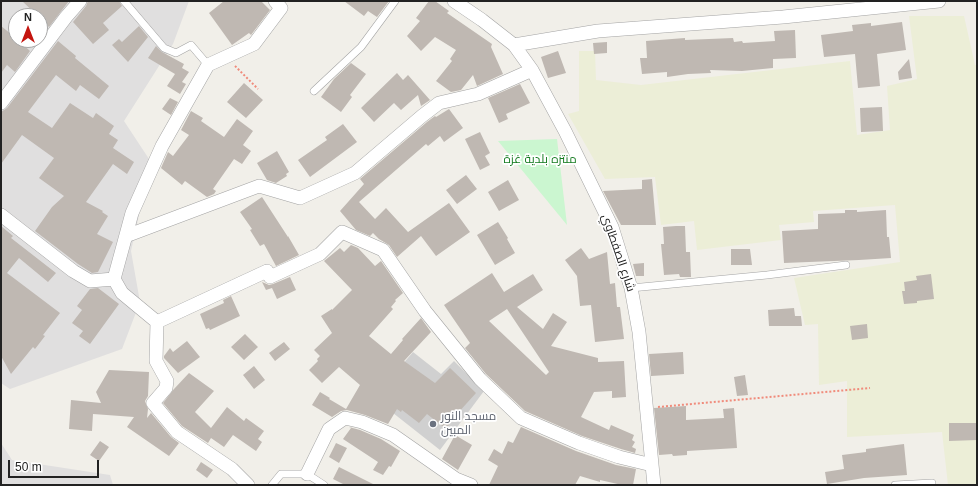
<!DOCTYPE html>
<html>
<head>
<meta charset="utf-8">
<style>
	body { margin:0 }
	#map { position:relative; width:978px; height:486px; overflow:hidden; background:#f1efe9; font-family:Arial,sans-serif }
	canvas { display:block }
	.frame { position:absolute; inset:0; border:2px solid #222; pointer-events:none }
	.north { position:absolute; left:8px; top:8px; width:40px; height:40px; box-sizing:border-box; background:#fff; border:1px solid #a7a7a7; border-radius:50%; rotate:0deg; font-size:11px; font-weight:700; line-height:16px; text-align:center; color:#222 }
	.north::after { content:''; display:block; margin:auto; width:14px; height:18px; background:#c4150f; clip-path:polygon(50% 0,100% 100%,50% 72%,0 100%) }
	.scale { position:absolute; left:8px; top:460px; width:91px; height:18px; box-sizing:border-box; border:2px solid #222; border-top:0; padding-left:5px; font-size:12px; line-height:14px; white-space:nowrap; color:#222; -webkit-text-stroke:3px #fff; paint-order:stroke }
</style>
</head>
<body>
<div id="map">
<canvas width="978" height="486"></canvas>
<div class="frame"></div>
<div class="north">N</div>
<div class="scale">50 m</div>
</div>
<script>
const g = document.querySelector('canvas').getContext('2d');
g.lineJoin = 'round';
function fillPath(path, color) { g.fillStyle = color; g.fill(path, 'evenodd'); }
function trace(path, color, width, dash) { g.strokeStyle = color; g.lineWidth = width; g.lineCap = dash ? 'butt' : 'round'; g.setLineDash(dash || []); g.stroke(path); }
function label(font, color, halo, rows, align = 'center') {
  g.font = font + ' Arial,Cairo,sans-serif'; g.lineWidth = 3.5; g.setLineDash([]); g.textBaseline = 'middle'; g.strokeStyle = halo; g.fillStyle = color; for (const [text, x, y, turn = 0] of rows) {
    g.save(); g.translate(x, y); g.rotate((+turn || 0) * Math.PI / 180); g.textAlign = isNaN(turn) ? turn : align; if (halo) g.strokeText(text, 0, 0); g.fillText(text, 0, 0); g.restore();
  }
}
const residential = new Path2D(`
	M1 1H189L173 44 124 121 151 162 131 251 140 302 122 349 10 389 1 383ZM16 16H40V40H16Z
	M1 443 12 460 110 475 113 485H1Z`);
const religious = new Path2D(`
	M413 352 441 374 454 361 484 391 440 450 374 398Z`);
const farmland = new Path2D(`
	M909 16H964L975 65H977V485H948L942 432 847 437V381L819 385 818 324 805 325 794 278 900 262 895 205 813 211 814 222 779 225 781 240 697 250 694 221 661 225 655 177 605 179 568 114 579 111V51H595L596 80 641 85 850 61 857 135 890 130 887 86 917 79Z`);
const park = new Path2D(`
	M557 139 567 225 498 141Z`);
const building = new Path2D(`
	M22 1H69L49 27 40 18V16H38Z
	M88 1H119L122 6 103 23 109 30 93 44 73 22 86 6Z
	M224 1H261L270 10 251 35 249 33 232 45 209 13Z
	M344 1H389L377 17 368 11 364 16Z
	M429 1H435L449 11 447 13 492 44 491 47 503 74 477 86 473 75 461 90 451 92 436 81 452 61 450 59 456 50 435 37 421 51 407 36 420 21 416 18Z
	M902 22 906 50 877 54 880 86 858 88 855 54 824 57 821 35 853 31 852 25 871 23V26Z
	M1 26 16 38V40H18L30 51 15 72 7 65 1 73Z
	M139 26 148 37 128 62 112 45 119 39 122 42Z
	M795 30 796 58 773 59V68L742 71 710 70 711 73 688 74 667 77V72L642 74 640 58H647L646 41 685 38V40L733 38 734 42 742 41 743 43 775 41 774 31Z
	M58 41 76 56 75 58 109 86 99 99 80 85 76 91 56 75 28 112 52 128 70 103 93 118 96 113 114 126 109 134 118 140 113 148 134 162 127 174 113 164 86 202 103 211 102 212 108 216 97 234 113 242 98 272 92 273 78 264 35 231 52 207 64 196 39 178 54 158 22 135 1 164V112L7 108Z
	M607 42V53L594 54 593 43Z
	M156 46 162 52 184 64 182 68 189 72 182 82 186 84 180 94 167 86 175 74 148 58Z
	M558 51 566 73 548 78 541 57Z
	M909 59 912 78 899 80 898 72Z
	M351 63 366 74 350 95 352 97 341 112 321 97 334 79Z
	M397 73 403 80 408 75 430 100 421 106 418 95 401 110 394 103 374 122 361 108Z
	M244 83 263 100 246 118 227 102Z
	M520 84 530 103 506 114 508 119 499 123 488 98Z
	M170 98 178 102 171 115 162 109Z
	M882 107 883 131 861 132 860 108Z
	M449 109 463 128 444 142 440 136 428 146 426 144 359 202 375 219 386 208 408 232 449 203 470 232 436 256 421 236 397 257 389 245 379 239 373 233 370 236 356 230 340 211 364 184 360 179 427 122 435 116 436 117Z
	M191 111 203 118 201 121 224 137 237 119 253 131 243 145 251 151 242 164 234 159 213 189 216 191 214 194 207 197 185 181 182 185 161 168 168 152 173 156 189 135 181 130Z
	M343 124 357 142 310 177 298 160 327 140 325 137Z
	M480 132 490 153 485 156 490 165 480 170 465 139Z
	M277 151 289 172 286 174 287 176 276 183 267 180 257 163Z
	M466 175 477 189 457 204 446 190Z
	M652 179 656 225H621L603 191 642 189V180Z
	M508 180 519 200 499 211 488 192Z
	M262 197 288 237V236L299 255 276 266 264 244 260 246 250 230 252 229 240 212Z
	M845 210H857V212L886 210 887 237H889L891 258 859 260 784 263 782 231 818 229V214L845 213Z
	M498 222 508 238 507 239 515 253 495 265 477 235Z
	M1 226 13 236 11 238 56 273 48 282 19 258 7 273 60 313 43 335 45 336 35 349 33 347 11 374 1 356Z
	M676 226H685L686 252H690L691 277H680L679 274 664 275 661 244H664L663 227Z
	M351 245 358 248 375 266 381 261 403 293 395 300 396 301 391 307 393 309 369 336 391 354 403 340 402 339 421 318 431 332 404 361 435 383 450 368 476 393 457 414 446 429 427 414 419 423 402 410 401 412 397 409 388 424 365 415 347 410 341 411 332 417 312 405 320 392 330 398 329 399 346 409 360 385 339 367 322 383 309 370 318 361 317 359 320 356 314 350 332 333 321 316 332 309V310L352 290 324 261 340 248 344 252Z
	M581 248 589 259 607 252 610 284 615 283 617 307H620L624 339 595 342 591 305 580 306 577 276 565 260Z
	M731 249H750L752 265H731Z
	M644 263V276H636L633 264Z
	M492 273 504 292 533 274 543 290 517 307 543 329 553 313 567 322 551 346 598 358V362L624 361 626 397 612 398V391L594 392 581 417 609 430 611 425 634 435 632 440 635 442 632 447 636 449 635 453 621 449 582 436 525 411 486 374 465 348 470 343 444 305ZM507 309 549 372 546 375 489 321Z
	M931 274 934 299 917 301V303L904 304 902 291H905L904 282 917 280 916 276Z
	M290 277 296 290 277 299 272 288 266 290 262 282 269 285 273 284Z
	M98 288 119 304 90 344 79 336 83 331 72 323 82 310 77 306 90 289Z
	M231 296 240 316 210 330 209 328 206 329 200 314 224 303 223 300Z
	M794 308 795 316H801L802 326H769L768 310Z
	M867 324 868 338 852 340 850 326Z
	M245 334 258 347 244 360 231 347Z
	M187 341 200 357 178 373 164 358V356L170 348 173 352Z
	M284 342 290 349 275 361 269 353Z
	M683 352 684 374 651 376 649 354Z
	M254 366 265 380 254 389 243 375Z
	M109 370 149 372 148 396 145 401 148 409 147 418 151 413 171 437 179 443 169 456 127 427 134 417 93 414 92 431 69 429 71 400 101 403 96 392Z
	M189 373 214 391 195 412 211 428 227 407 244 421 246 418 264 431 258 439 262 442 256 451 233 435 224 447 211 438 208 443 182 426 163 403 174 389Z
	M745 375 748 395 737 396 734 377Z
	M686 406V420L724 418 723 409 734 408 737 448 687 451V455L673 456 672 454 659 455 654 408Z
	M949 423H977V440L949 441Z
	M349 427 360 430 381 439 400 451 391 467 389 466 383 475 373 470 378 462 343 439 351 428Z
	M521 427 576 451 616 465 636 469 633 485H622L600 480V482L580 476 575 485H489L498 466 488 460 494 449 502 454 508 441 513 443Z
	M455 435 472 445 458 470 442 459Z
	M100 441 109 447 99 461 90 455Z
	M336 443 347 448 339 463 329 457Z
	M904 444 907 475 864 478 827 484 825 472 844 469 842 455 866 452V449Z
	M201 462 213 470 207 478 196 470Z
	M339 467 375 485H345L333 479Z`);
const path = new Path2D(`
	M235 66 258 89
	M658 407 870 388`);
const lane = new Path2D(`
	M124 1 164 48 176 53 191 45 208 65
	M314 91 361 47 395 1
	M631 288 767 275 846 265
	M272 485 281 474H307L324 485
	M895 485 932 483`);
const street = new Path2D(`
	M454 1 482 20 514 45 532 70 565 131 612 227 631 288 639 332 654 485
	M514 45 598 31 783 17 939 1
	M1 103 66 17 80 1
	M1 215 73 271 90 281 114 279 122 293 157 322 267 271 270 277 320 254 342 232 383 250 425 311 480 379 521 418 579 443 619 457 652 465
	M126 236 259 186 300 198 355 173 422 116 439 103 478 94 532 70
	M114 279 132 213 162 146 208 65 254 44 281 8 275 1
	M157 322 156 361 167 381 166 388 153 403 177 432 232 469 248 485
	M307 474 329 429 345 418 362 422 393 435 456 479 471 485`);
const markers = [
	[433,424,4,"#6b7280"]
];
const parkNames = [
	["منتزه بلدية غزة",540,160]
];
const streetNames = [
	["شارع الصفطاوي",618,253,71]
];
const worshipNames = [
	["مسجد النور",441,417],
	["المبين",441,431]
];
fillPath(residential, '#e0dfdf');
fillPath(religious, '#d0d0d0');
fillPath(farmland, '#eceed7');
fillPath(park, '#cbf6d0');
fillPath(building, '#bfb8b2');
trace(lane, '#a3a3a3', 8);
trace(street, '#a3a3a3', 14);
trace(path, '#f08b7b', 2, [2, 2]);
trace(lane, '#fff', 7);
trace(street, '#fff', 13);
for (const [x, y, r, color] of markers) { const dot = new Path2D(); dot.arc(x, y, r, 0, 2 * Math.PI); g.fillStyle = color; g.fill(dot); trace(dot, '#fff', 1.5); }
label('12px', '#157b20', '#fff', parkNames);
label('12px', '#222', '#fff', streetNames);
label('12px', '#5b616d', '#fff', worshipNames, 'left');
</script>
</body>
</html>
